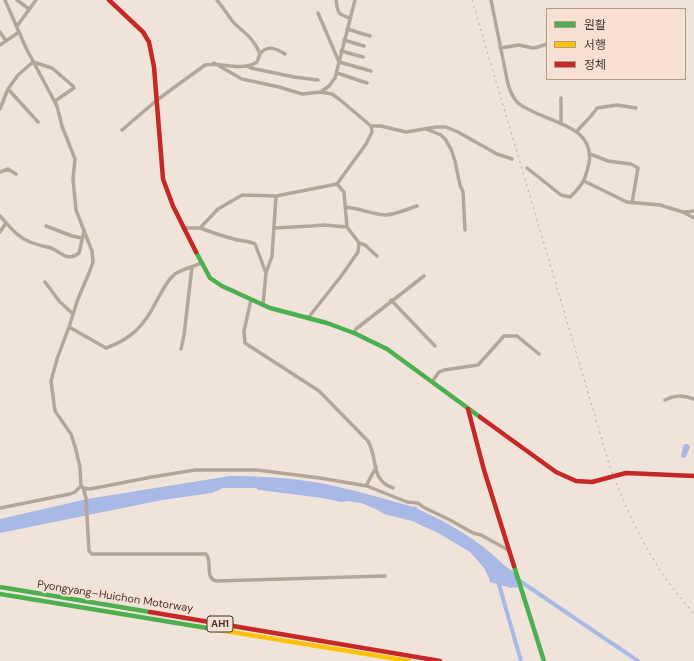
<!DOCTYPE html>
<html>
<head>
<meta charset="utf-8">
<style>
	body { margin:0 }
	#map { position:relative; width:694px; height:661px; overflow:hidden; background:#f0e3da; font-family:"DM Sans","Noto Sans KR",sans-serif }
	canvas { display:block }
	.legend { position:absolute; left:546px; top:8px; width:140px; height:72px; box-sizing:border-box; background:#f8e1d2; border:1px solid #ae9c91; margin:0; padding:5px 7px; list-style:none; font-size:12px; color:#3f3530 }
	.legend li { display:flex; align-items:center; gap:8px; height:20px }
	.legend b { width:20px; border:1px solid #ae9c91 }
</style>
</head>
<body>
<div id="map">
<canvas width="694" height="661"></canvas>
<ul class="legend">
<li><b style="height:5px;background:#4caf50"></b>원활</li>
<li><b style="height:5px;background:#ffc107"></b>서행</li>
<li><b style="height:5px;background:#c62828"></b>정체</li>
</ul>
</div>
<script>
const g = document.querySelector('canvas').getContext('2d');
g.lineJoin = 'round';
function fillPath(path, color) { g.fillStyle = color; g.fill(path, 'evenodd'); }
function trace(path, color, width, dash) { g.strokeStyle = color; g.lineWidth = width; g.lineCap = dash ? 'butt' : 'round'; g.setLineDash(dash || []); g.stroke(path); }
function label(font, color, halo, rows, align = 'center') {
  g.font = font + ' "DM Sans",sans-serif'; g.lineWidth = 4; g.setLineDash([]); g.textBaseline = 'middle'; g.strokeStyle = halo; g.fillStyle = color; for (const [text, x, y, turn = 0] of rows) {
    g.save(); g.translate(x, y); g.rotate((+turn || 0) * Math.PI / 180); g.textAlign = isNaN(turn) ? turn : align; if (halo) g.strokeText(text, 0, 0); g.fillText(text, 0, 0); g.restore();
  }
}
const water = new Path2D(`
	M685 444H688L690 447 686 457 683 458 681 457 683 446Z
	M230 476C262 476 294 478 325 484 355 490 384 499 414 507L416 506 418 509C449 523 478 540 502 563 505 567 511 569 514 573 516 577 517 583 518 588L514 587 511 588 490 582 489 578 484 568 470 552 438 533 412 521 384 514 376 509 361 503 347 501 341 502 322 498 309 493 279 488H264L259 490 256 488H223L212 493 162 500 0 533V519L87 499Z`);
const canal = new Path2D(`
	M260 488 322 496
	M511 575 638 661
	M498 581 521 661`);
const street = new Path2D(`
	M17 0 29 9
	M336 0C338 13 337 14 350 18
	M491 0 508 84C510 91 513 98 518 103 541 122 596 123 589 163 585 180 583 185 570 197L561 195 527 168
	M318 13 339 62 371 71
	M17 26 36 0
	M347 29 370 36
	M0 32 6 41
	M344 40 364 46
	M0 45 19 32
	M500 48 519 45 533 48 538 47 547 44
	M341 51 363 57
	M260 54C267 44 277 49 285 54
	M247 66 251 68 294 77 318 80
	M337 73 367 83
	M8 89 38 122
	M321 92 329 86 335 78 355 0
	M0 109 8 89 18 75 33 62 52 68 73 86 74 88 55 101
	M561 124V98
	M371 126H381L406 132 436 127H446L458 132 497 154 512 159
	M426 129 441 135 445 139 451 149 455 161 460 185 463 192 465 230
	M122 130 157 100 205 65C222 62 242 72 257 62L260 54C255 40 245 33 234 23 228 16 223 7 217 0
	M577 131 591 116 597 108 617 105 636 108
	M590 154 608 161 631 164 638 168 632 203
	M0 172 8 169 16 174
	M584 181 627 202 660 205 683 212 694 218
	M337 184 344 192 347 227 359 243 365 245 377 256
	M345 207C359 208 374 215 386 215 397 214 407 209 417 206
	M684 212 694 211
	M0 216C9 226 17 237 30 242 37 245 44 246 51 248 62 253 67 262 79 253L84 231
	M46 226 72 236 82 238
	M183 228H200L218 209 242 195 276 196 337 184 366 144 372 132 371 126 339 99 332 94 321 92 302 94 279 87 242 79 214 63
	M200 228C211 232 222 236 234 239 240 241 250 241 255 244L266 273
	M274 228 311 226 324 225 347 227
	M0 232 6 223
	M45 282 60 302 73 314
	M251 300 244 331 245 343 319 391 368 441C379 460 369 479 393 488
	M391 300 435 346
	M263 305 266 273 272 256 276 196
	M308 318 342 275 358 252 359 243
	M69 327 106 348C131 339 144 326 156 302 162 292 166 281 175 274 182 269 193 267 201 263
	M354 333 356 329 424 276
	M181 349 184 335 192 267
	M432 382 439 372 444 370 478 365 504 336H517L539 354
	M665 400C675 395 683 395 694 399
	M366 486 376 467
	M83 487 86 498 89 551 92 554H206C213 562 204 577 216 581L385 576
	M83 488 90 489 152 477 195 470H257L320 478 367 486 407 502 418 503 423 507 450 520 473 533 481 535 510 551
	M0 508 70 494 75 492 81 486 80 467 76 450 71 434 55 411 51 381 57 359 69 327 78 299 91 268 93 262 92 251 76 210 73 179 75 159 62 126 57 106 26 48 5 0`);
const fast = new Path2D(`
	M196 252 210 278 222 286 270 308 327 323 354 333 387 349 480 417
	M514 566 544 661
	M0 587 150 612
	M0 594 213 629`);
const slow = new Path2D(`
	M213 629 409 661`);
const jam = new Path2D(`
	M109 0 143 32 149 42 154 67 163 179 173 206 196 252
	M468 409 484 470 514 566
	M480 417 556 472 576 481 592 482 626 473 694 476
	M150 612 440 661`);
const rail = new Path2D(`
	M472 0 610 467C622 500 637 532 655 562 666 581 680 597 694 614`);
const shields = [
	[220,624,26]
];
const shieldNames = [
	["AH1",220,624]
];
const streetNames = [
	["Pyongyang–Huichon Motorway",115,597,9]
];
fillPath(water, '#a7b9e4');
trace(canal, '#a7b9e4', 4);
trace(street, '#b4a699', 3.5);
trace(fast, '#4caf50', 4.5);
trace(slow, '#ffc107', 4.5);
trace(jam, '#c62828', 4.5);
trace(rail, '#b4a89e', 1, [2, 4]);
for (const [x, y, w] of shields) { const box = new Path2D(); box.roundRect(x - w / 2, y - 8, w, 16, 3); g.fillStyle = '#f8e1d2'; g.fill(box); trace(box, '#3f3530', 1); }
label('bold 10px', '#3f3530', null, shieldNames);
label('11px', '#3f3530', '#f8e1d2', streetNames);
</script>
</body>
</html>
